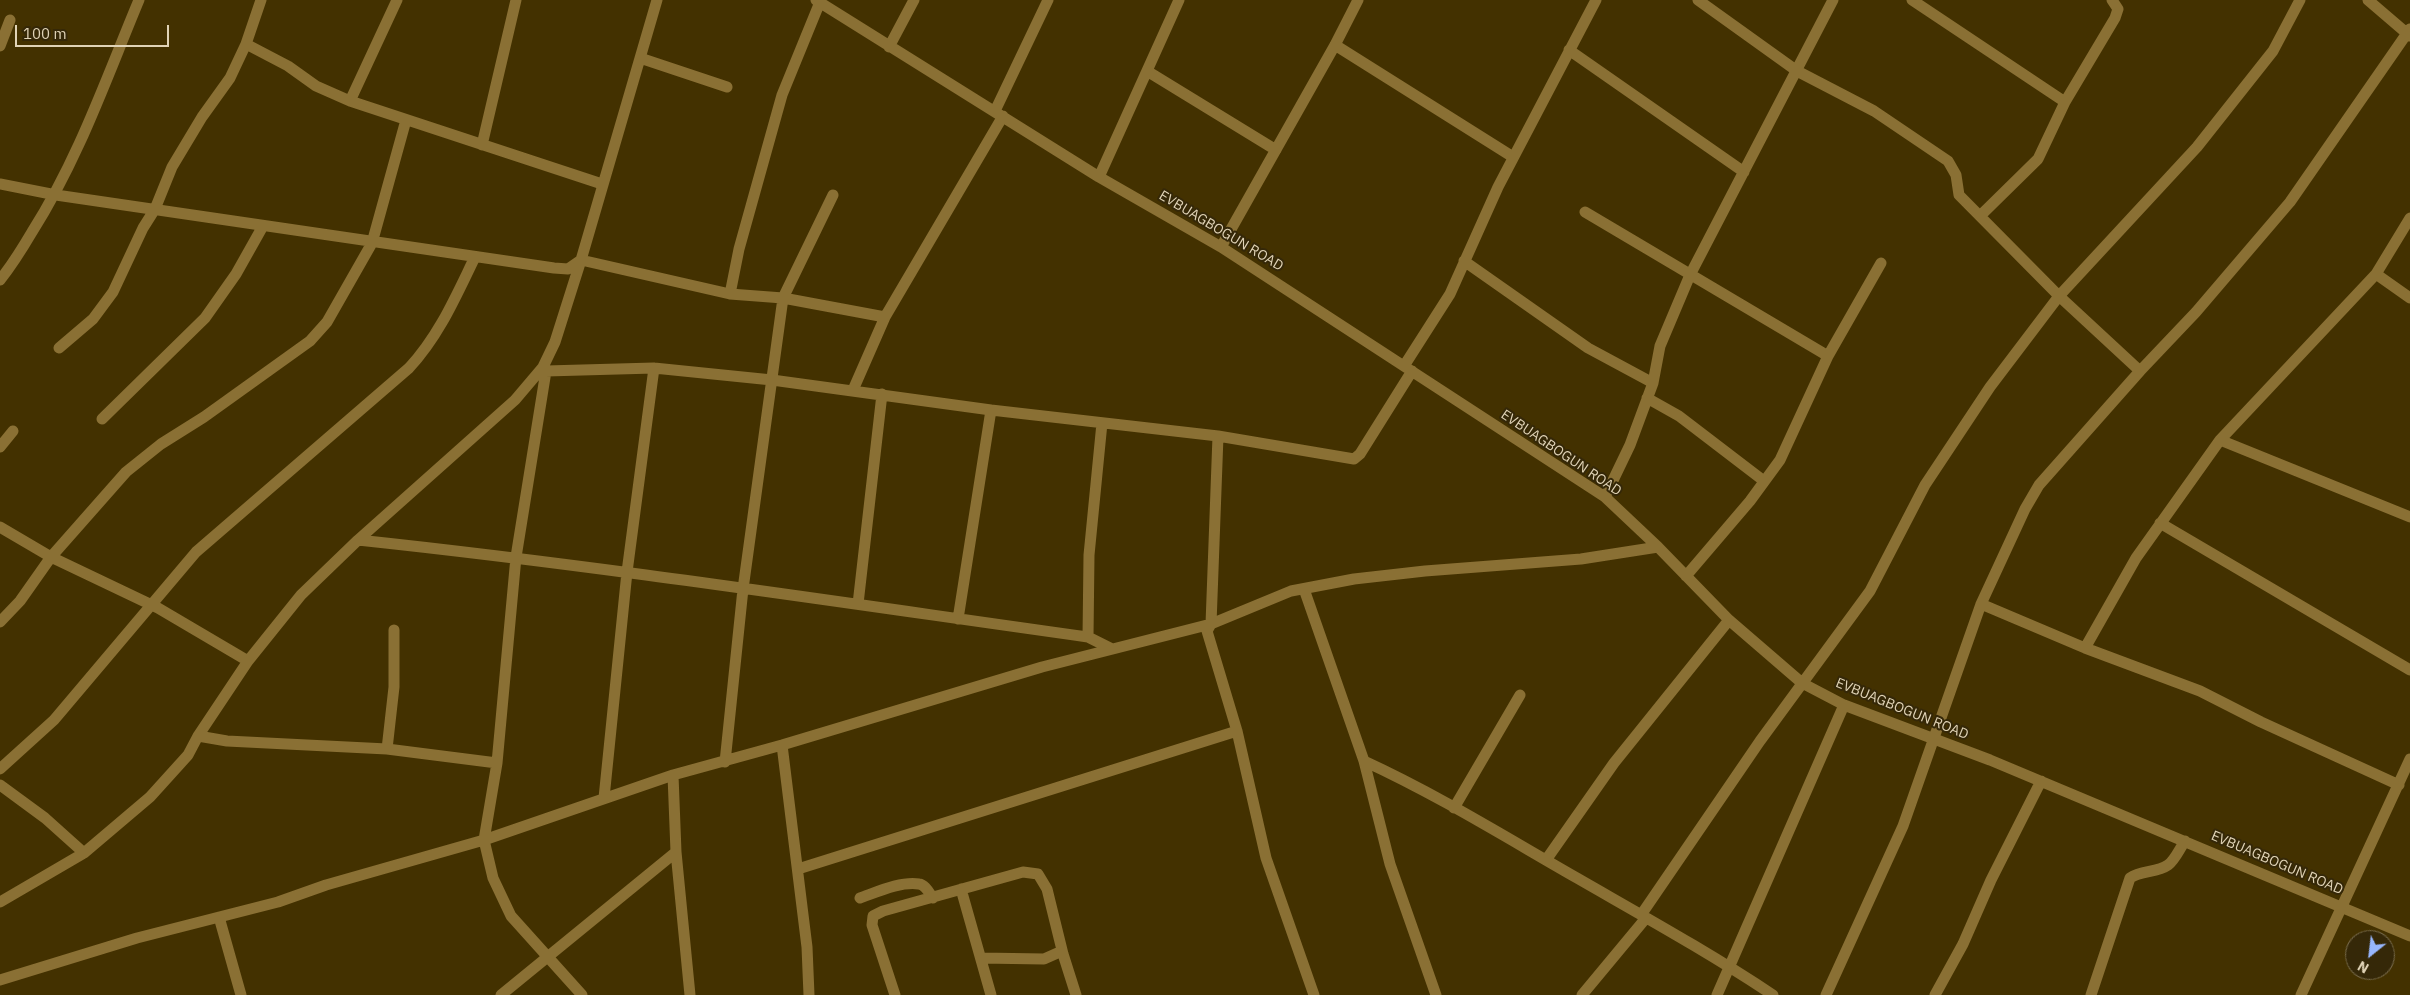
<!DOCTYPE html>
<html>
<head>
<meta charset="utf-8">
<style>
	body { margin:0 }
	#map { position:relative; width:2410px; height:995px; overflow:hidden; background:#433100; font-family:"IBM Plex Sans",sans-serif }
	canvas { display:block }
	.north { position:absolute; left:2345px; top:930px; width:50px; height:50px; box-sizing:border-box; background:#352808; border:1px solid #796c4e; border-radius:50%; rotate:209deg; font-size:14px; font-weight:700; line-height:20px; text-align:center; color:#e0d3b6 }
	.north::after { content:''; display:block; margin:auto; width:18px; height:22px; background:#97b6fd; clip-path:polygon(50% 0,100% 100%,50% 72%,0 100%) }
	.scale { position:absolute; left:15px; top:25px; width:154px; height:22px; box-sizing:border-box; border:2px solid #e0d3b6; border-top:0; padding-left:6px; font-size:15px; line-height:18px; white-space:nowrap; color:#e0d3b6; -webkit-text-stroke:4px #352808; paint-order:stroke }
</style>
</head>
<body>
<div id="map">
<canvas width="2410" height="995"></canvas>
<div class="north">N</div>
<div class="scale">100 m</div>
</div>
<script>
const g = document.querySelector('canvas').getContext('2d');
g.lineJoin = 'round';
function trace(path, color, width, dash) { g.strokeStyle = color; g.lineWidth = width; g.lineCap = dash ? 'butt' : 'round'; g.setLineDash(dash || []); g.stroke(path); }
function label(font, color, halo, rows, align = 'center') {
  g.font = font + ' "IBM Plex Sans",sans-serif'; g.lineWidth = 4; g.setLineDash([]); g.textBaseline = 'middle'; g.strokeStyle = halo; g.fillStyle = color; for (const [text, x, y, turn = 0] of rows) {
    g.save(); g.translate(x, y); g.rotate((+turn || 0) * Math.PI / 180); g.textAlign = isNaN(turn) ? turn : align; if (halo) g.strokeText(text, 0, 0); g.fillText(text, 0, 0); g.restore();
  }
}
const minor = new Path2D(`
	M816 0 1099 177 1221 247 1605 497 1658 547 1729 620 1802 683 1844 705 1990 760 2410 936
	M1698 0 1797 71 1874 111 1948 161 1956 175 1959 195 2059 296 2140 371 2039 485 2025 509 1981 604 1903 826 1826 995
	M1912 0 2065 102
	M2368 0 2410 36
	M246 44 288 66 316 86 350 101 602 184
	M1335 45 1513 157
	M0 46 10 20
	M889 47 914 0
	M1569 50 1744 172
	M640 58 727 87
	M1147 71 1276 150
	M350 101 397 0
	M995 111 1048 0
	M482 145 516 0
	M1099 177 1179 0
	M0 184 56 195 554 268 568 269 581 260 730 294 783 298 885 317
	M1585 212 1828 356 1881 263
	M1980 216 2038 159 2065 102 2115 18 2118 9 2112 0
	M2410 218 2376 274 2410 298
	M1221 247 1335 45 1358 0
	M1464 261 1588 348 1653 383
	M0 280C12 265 22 249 32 232 78 160 106 79 139 0
	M730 294 739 249 782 95 820 2
	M59 348 93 319 113 292 143 228 155 209 172 167 202 117 230 78 246 44 261 0
	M1404 366 1450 294 1498 187 1596 0
	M543 367 546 371 516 557 497 763 484 840 493 878 511 916 582 995
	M546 371 654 368 772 380 991 410 1218 436 1354 459 1360 454 1412 371
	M2140 371 2196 312 2290 202 2410 29
	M853 390 885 317 1003 116
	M1647 398 1679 416 1764 481
	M102 419 205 318 236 274 263 226
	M2220 440 2410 517
	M0 447 13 431
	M1605 497 1630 445 1653 383 1660 346 1690 275 1833 0
	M2160 523 2410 670
	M0 527 51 557 158 608 248 661
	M358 540C602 566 845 603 1088 637L1110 648
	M1686 576 1750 501 1780 460 1828 356
	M1304 589 1364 761C1438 795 1507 838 1577 878 1643 916 1710 953 1773 995
	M858 604 882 394
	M1981 604 2085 648 2200 691 2261 722 2399 785
	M958 619 991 410
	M0 622 20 601 51 557 126 472 161 444 204 417 310 341 327 322 372 243 406 120
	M1088 637 1089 555 1102 423
	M2085 648 2136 558 2220 440 2376 274
	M198 736 227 741 387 749 497 763
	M782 745 807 947 809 995
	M387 749 394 687V630
	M1364 761 1390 864 1436 995
	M725 762 743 589 783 298 833 195
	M0 769 54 720 196 552 409 368C439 336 456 296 475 257
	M673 775 676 852 690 995
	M0 785 45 818 84 853
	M604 798 627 572 654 368
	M1454 808 1520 695
	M1546 860 1614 763 1729 620
	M798 869 1237 731
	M961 889 991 995
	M860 898C877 892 901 881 919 884 926 885 929 893 933 898
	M0 902 84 853 150 797 188 755 198 736 248 661 301 595 358 540 515 400 543 367 555 342 581 260 657 0
	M1641 915 1760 741 1870 591 1925 485 1990 387 2059 296 2197 147 2273 51 2300 0
	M219 917 241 995
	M981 958 1044 959 1062 951
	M0 980 137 938 278 902 326 885 484 840 673 775 782 745 1042 667 1211 624 1218 436
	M501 995 676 852
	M895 995 872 925 873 916 883 911 1023 872 1038 874 1047 889 1063 954 1076 995
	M1314 995 1266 858 1237 731 1207 631 1211 624 1291 591 1354 579 1425 571 1581 559 1658 547
	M1582 995 1646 918
	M1717 995 1844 705
	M1935 995 1963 944 1991 880 2041 781
	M2091 995 2130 878C2141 870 2157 873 2168 865 2175 860 2180 848 2185 841
	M2301 995 2410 759`);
const streetNames = [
	["EVBUAGBOGUN ROAD",1221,231,31],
	["EVBUAGBOGUN ROAD",1561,453,34],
	["EVBUAGBOGUN ROAD",1902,709,22],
	["EVBUAGBOGUN ROAD",2277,863,23]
];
trace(minor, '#8a7034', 11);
label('14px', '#e0d3b6', '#352808', streetNames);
</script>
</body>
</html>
